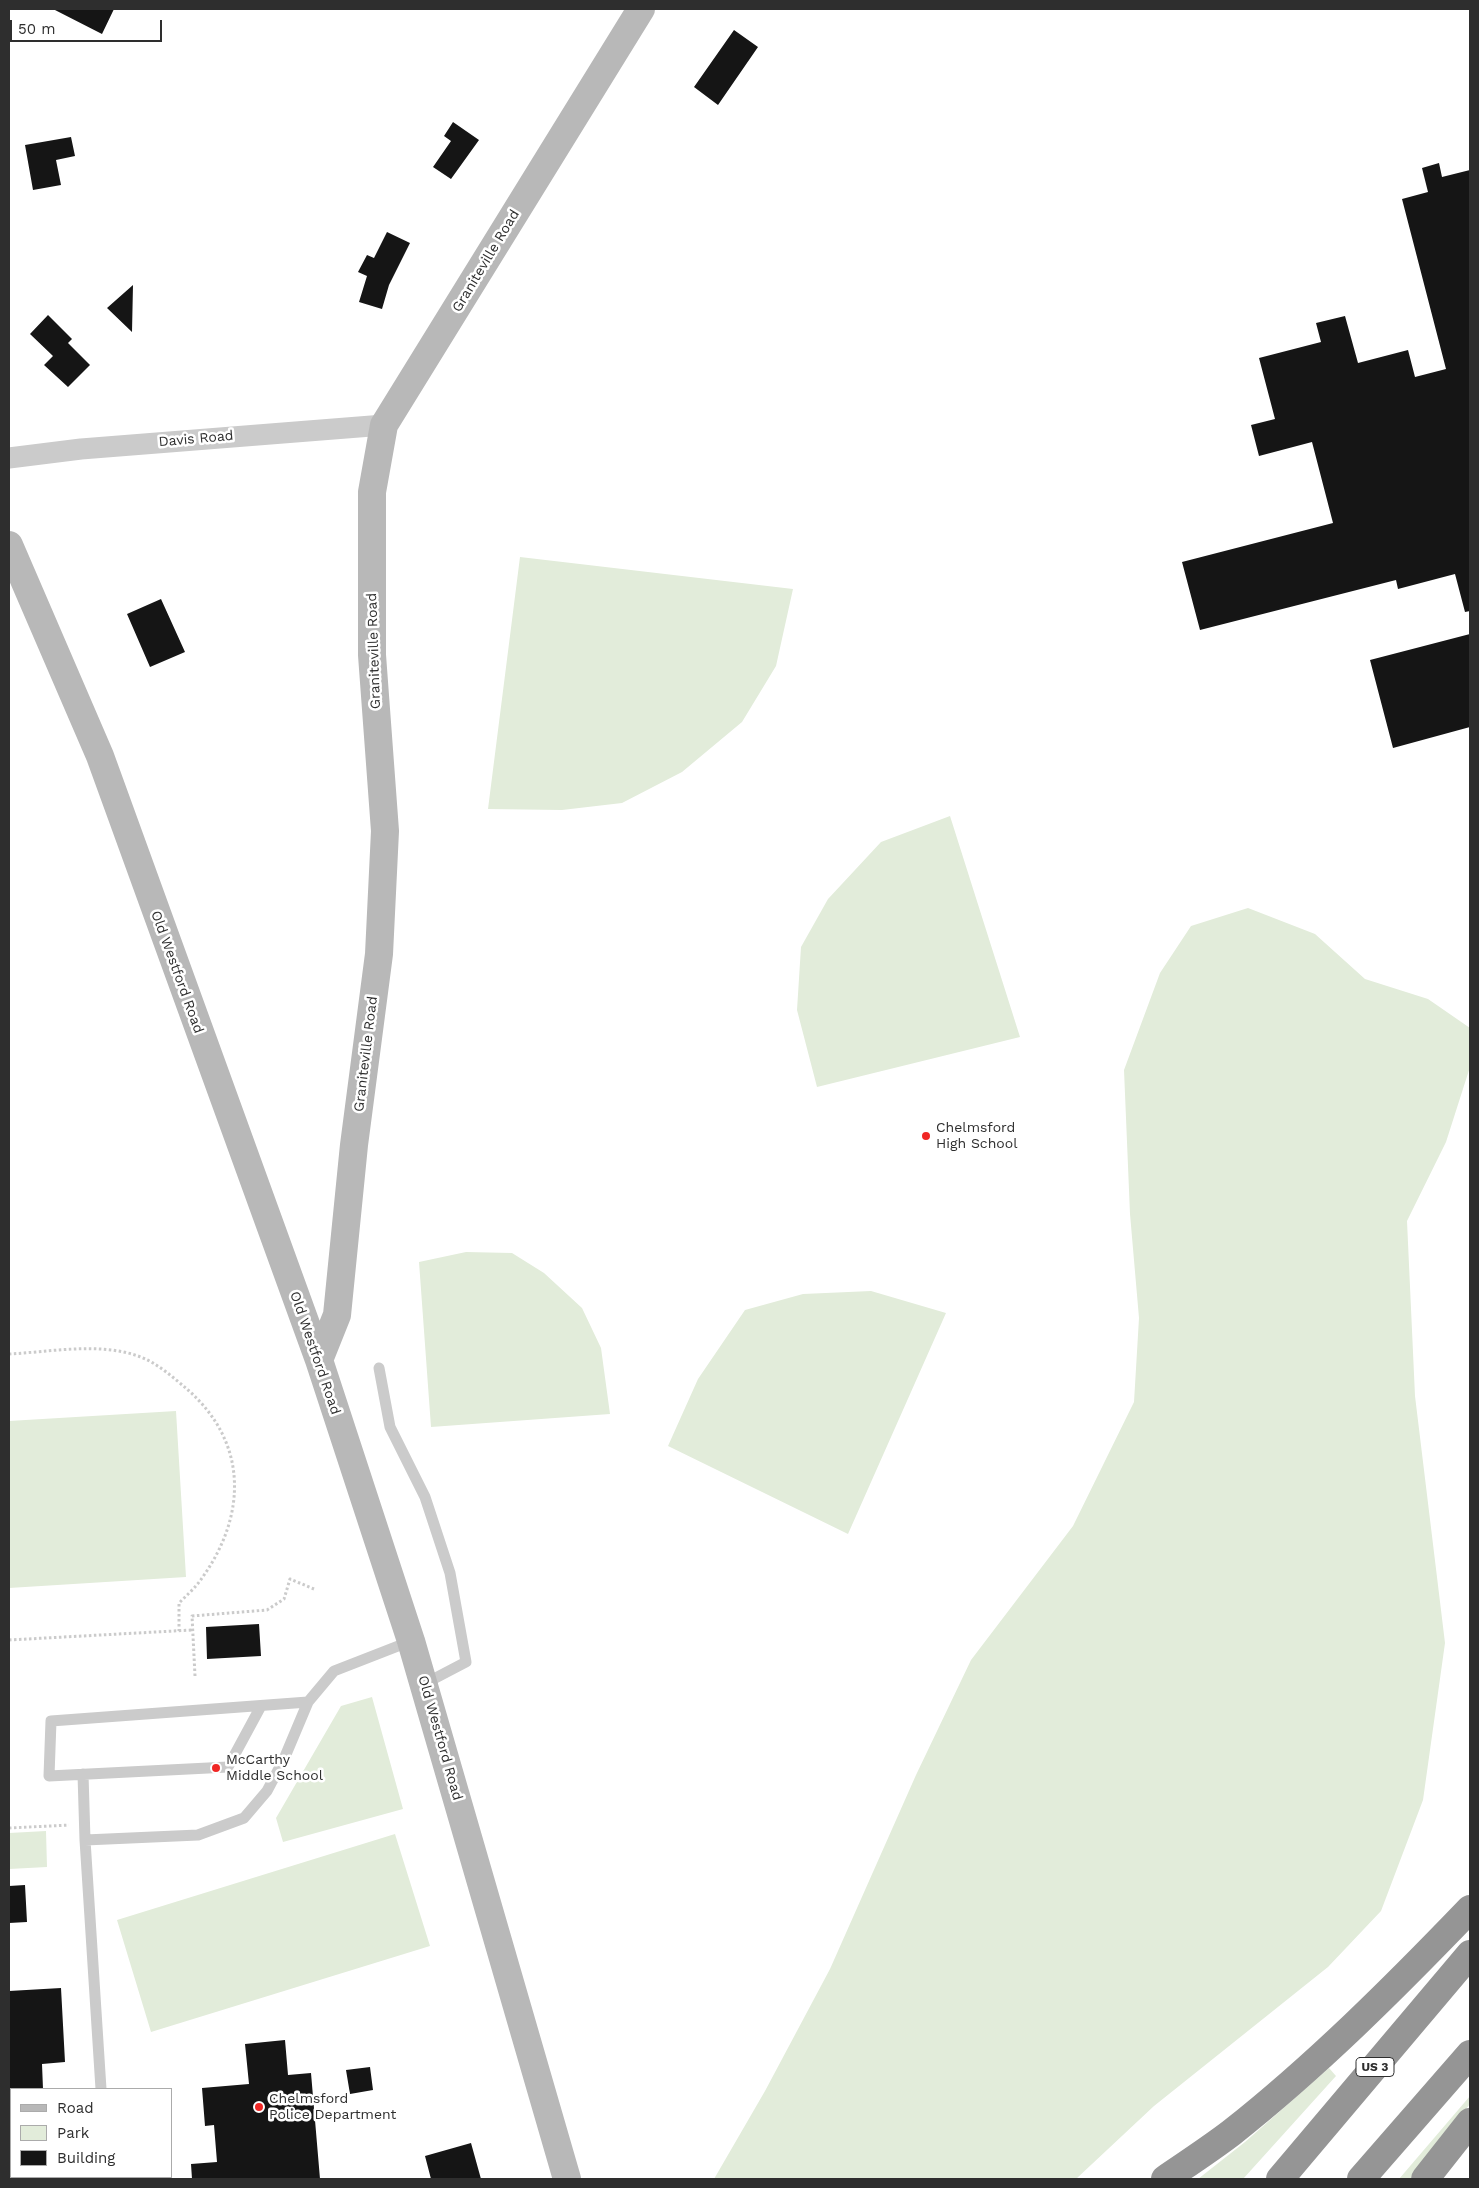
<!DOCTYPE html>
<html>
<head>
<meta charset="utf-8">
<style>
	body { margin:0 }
	#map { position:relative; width:1479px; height:2188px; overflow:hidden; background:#fff; font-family:"Work Sans",sans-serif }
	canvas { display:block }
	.frame { position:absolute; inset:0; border:10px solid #2e2e2e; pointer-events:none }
	.legend { position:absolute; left:10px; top:2088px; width:162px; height:90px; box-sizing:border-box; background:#fff; border:1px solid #ababab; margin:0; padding:6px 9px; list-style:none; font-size:15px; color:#2e2e2e }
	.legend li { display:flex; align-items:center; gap:10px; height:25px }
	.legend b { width:25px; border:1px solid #ababab }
	.scale { position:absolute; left:10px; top:20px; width:152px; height:22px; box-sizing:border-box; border:2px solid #2e2e2e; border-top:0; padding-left:6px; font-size:15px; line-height:18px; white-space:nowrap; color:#2e2e2e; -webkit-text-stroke:4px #fff; paint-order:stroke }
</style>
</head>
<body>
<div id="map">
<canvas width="1479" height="2188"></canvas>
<div class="frame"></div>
<ul class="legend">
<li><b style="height:6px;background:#b8b8b8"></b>Road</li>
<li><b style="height:14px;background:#e2ecda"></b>Park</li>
<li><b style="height:14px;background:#151515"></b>Building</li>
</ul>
<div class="scale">50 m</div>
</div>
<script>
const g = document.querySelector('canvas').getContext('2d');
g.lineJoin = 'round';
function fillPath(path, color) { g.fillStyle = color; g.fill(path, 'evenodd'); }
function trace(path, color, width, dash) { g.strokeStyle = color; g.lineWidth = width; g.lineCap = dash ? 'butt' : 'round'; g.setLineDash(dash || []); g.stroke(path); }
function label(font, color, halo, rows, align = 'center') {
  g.font = font + ' "Work Sans",sans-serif'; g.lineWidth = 5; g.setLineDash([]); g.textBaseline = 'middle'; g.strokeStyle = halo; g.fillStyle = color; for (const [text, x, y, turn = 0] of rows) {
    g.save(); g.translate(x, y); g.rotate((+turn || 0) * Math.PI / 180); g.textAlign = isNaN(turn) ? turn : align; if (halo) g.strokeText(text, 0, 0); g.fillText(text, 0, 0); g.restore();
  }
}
const green = new Path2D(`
	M520 557 793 589 776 666 742 722 682 772 622 803 562 810 488 809Z
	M950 816 1020 1037 817 1087 797 1010 801 947 828 899 881 842Z
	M1248 908 1315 934 1365 979 1428 999 1470 1028V1067L1446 1142 1407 1221 1415 1396 1445 1643 1423 1800 1381 1911 1328 1967 1154 2106 1076 2179H714L765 2091 830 1969 916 1775 971 1660 1073 1526 1134 1402 1139 1318 1130 1214 1124 1070 1160 973 1191 926Z
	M466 1252 512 1253 544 1273 582 1308 601 1348 610 1414 431 1427 419 1262Z
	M871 1291 946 1313 848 1534 668 1446 698 1379 745 1310 803 1294Z
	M176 1411 186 1577 9 1588V1421Z
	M372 1697 403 1809 283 1842 276 1818 341 1706Z
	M46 1831 47 1867 9 1869V1833Z
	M395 1834 430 1946 151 2032 117 1920Z
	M1329 2068 1336 2076 1243 2179H1198L1245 2142Z
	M1470 2096V2104L1410 2179H1399Z`);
const building = new Path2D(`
	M53 9H114L102 34Z
	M734 30 758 47 718 105 694 87Z
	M453 122 479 140 451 179 433 167 451 141 444 136Z
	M71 137 75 156 56 160 61 185 33 190 25 145Z
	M1439 163 1442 177 1470 170V611L1465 612 1455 574 1398 589 1396 580 1200 630 1182 562 1333 523 1312 442 1259 456 1251 425 1275 419 1259 358 1321 342 1316 323 1345 316 1358 363 1408 350 1415 377 1446 369 1402 199 1428 192 1422 168Z
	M387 232 410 243 389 285 382 309 359 302 367 276 358 272 367 255 374 258Z
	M133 285 132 332 107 308Z
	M48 315 72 339 68 343 90 365 68 387 44 365 53 356 30 334Z
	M161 599 185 652 150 667 127 614Z
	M1470 634V727L1393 748 1370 660Z
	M259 1624 261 1656 207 1659 206 1627Z
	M25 1885 27 1922 9 1923V1886Z
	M61 1988 65 2062 42 2064 43 2089H9V1991Z
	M285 2040 288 2075 311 2073 320 2179H192L191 2164 217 2162 214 2125 205 2126 202 2088 249 2084 245 2044Z
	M370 2067 373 2090 350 2094 346 2070Z
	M471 2143 481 2179H431L425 2156Z`);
const path = new Path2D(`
	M9 1354C50 1352 98 1342 138 1356 156 1362 174 1378 188 1390 248 1443 247 1515 202 1578 196 1587 187 1595 179 1603V1631
	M9 1640 192 1630
	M195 1676 192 1616 267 1610 284 1599 290 1579 314 1589
	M9 1828 69 1825`);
const lane = new Path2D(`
	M379 1368 390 1427 425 1497 450 1573 466 1662 424 1684
	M261 1706 228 1767 49 1776 51 1721 308 1702
	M83 1774 85 1840
	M101 2089 85 1840 198 1835 244 1818 267 1791 284 1759 308 1702 334 1671 411 1641
	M104 2177V2179`);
const street = new Path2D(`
	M9 458 81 449 384 425`);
const secondary = new Path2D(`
	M9 545 100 756 319 1360 411 1641 567 2179
	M319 1360 337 1315 354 1145 379 954 385 831 372 655V492L384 425 641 9`);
const highway = new Path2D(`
	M1165 2179C1187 2164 1210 2149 1231 2133 1316 2066 1395 1987 1470 1909
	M1280 2179 1470 1954
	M1361 2179 1470 2054
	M1425 2179 1470 2122`);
const markers = [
	[926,1136,5,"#f02725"],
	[216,1768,5,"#f02725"],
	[259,2107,5,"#f02725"]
];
const shields = [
	[1375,2067,38]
];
const shieldNames = [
	["US 3",1375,2067]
];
const streetNames = [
	["Graniteville Road",486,261,-59],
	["Davis Road",196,439,-5],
	["Graniteville Road",374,651,-92],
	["Old Westford Road",177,972,70],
	["Graniteville Road",366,1054,-83],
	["Old Westford Road",315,1353,71],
	["Old Westford Road",440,1738,74]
];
const poiNames = [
	["Chelmsford",936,1128],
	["High School",936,1144],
	["McCarthy",226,1760],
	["Middle School",226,1776],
	["Chelmsford",269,2099],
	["Police Department",269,2115]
];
fillPath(green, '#e2ecda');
fillPath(building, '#151515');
trace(path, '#cbcbcb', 3, [2.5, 2.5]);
trace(lane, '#cbcbcb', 11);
trace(street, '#cbcbcb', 21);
trace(secondary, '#b8b8b8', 28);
trace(highway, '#959595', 28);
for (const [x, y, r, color] of markers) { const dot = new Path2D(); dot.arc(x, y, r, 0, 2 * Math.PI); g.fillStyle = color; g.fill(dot); trace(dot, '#fff', 2); }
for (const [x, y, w] of shields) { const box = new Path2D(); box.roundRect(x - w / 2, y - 9.5, w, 19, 4); g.fillStyle = '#fff'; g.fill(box); trace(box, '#2e2e2e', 1); }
label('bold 12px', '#2e2e2e', null, shieldNames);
label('14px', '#2e2e2e', '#fff', streetNames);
label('14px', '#2e2e2e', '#fff', poiNames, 'left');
</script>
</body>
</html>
